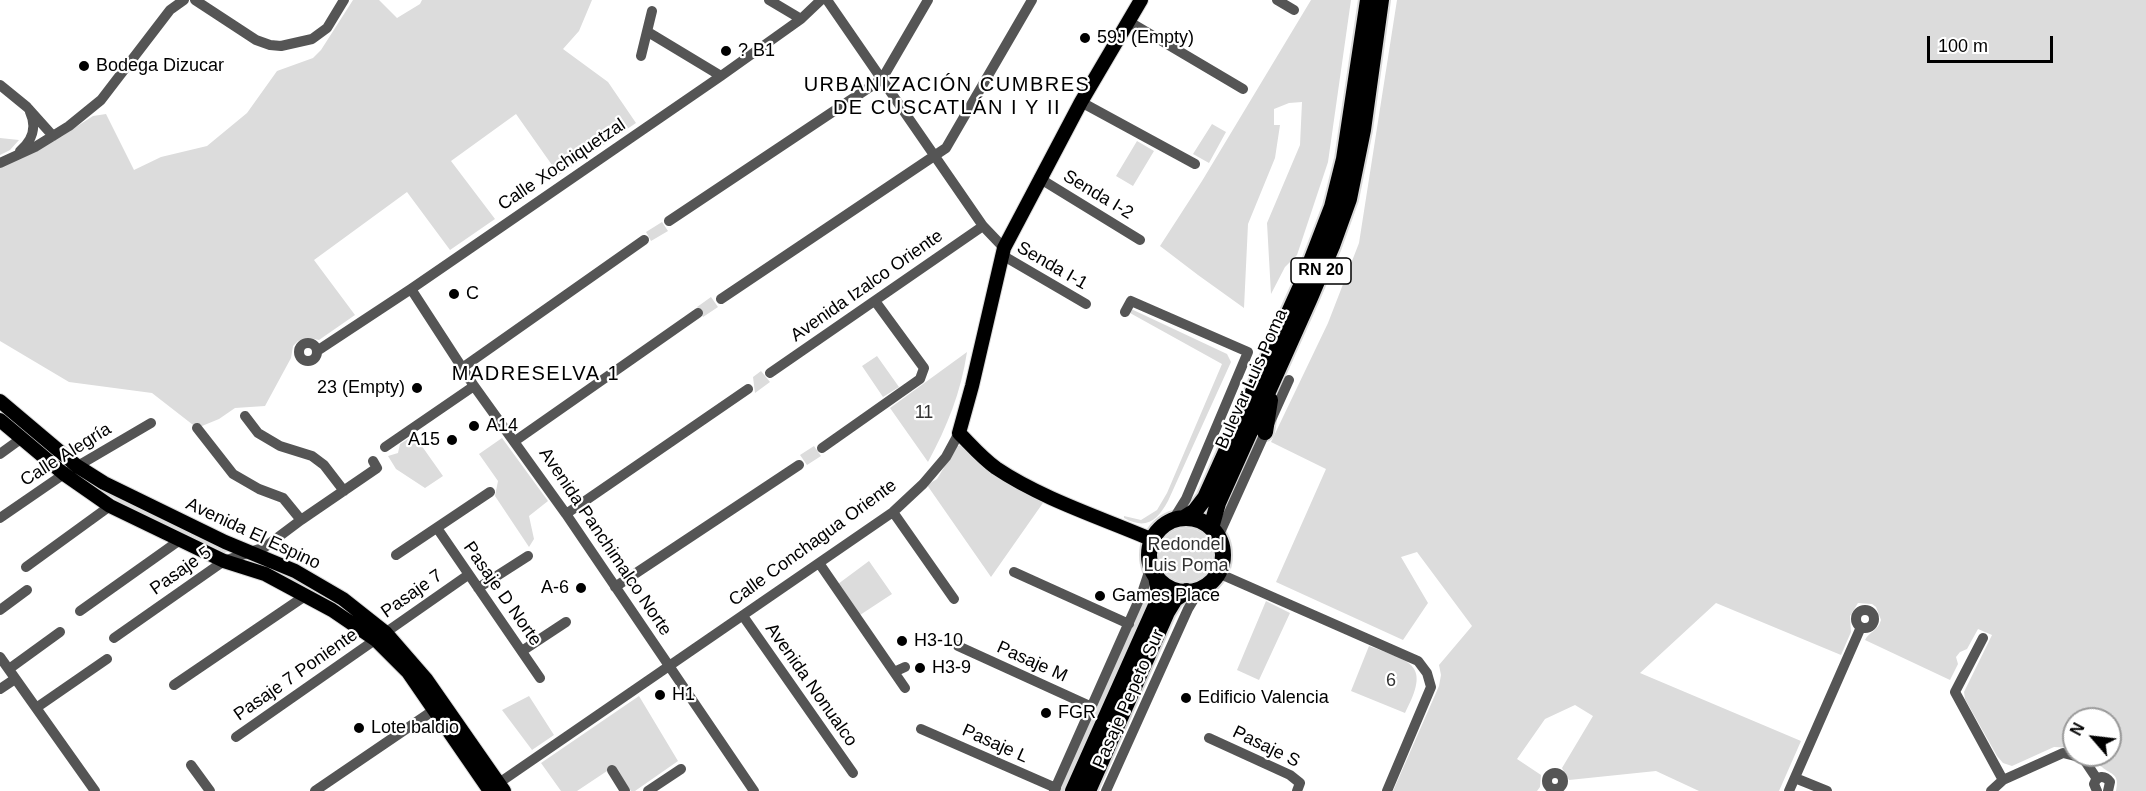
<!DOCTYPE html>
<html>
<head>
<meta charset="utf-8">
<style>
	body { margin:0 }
	#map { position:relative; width:2146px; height:791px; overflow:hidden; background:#fff; font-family:Helvetica,sans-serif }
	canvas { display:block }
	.north { position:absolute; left:2062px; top:707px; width:60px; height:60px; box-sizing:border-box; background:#fff; border:2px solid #999; border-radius:50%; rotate:298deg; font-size:16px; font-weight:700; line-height:24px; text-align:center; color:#000 }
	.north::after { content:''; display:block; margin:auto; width:21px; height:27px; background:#000; clip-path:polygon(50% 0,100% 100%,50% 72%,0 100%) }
	.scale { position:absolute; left:1927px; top:36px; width:126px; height:27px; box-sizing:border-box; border:3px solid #000; border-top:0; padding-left:8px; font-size:18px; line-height:21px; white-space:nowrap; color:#000; -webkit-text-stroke:4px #fff; paint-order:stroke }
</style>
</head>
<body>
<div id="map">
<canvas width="2146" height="791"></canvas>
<div class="north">N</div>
<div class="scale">100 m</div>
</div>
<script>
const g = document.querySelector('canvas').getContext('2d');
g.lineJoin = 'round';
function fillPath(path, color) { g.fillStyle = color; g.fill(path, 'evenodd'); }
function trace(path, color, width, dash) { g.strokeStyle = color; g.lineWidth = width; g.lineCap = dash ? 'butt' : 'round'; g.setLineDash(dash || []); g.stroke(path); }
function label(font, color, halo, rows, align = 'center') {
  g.font = font + ' Helvetica,sans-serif'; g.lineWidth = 4.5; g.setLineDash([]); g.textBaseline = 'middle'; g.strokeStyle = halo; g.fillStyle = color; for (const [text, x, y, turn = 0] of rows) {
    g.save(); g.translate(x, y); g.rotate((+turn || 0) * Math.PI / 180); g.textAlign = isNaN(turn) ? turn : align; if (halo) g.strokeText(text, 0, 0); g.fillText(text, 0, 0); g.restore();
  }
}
const green = new Path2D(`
	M353 0H379L397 18 420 4 422 0H592L579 31 563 49 608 82 636 123 559 175 516 114 451 161 495 219 450 250 407 192 314 260 355 315 319 340 309 338 298 341 293 346 291 358 265 406 235 408 219 419 197 428 152 393 69 382 0 341V167L62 136 93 116 106 114 134 170 161 157 207 146 247 113 277 71 313 58 321 50Z
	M1311 0H1351L1328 162 1297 255 1285 267 1271 294 1267 223 1300 145 1302 102 1289 103 1274 109V125H1280L1275 158 1248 224 1244 308 1198 275 1160 246 1202 181Z
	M1397 0H2146V791H2116C2120 773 2111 775 2102 767 2098 764 2095 759 2091 755H2110V719H2074V748L2054 747 2012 766 2003 763 1997 756 1965 699 1964 692 1992 635 1978 629 1967 649 1960 652 1956 657 1958 664 1950 680 1865 640C1869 632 1878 631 1881 620L1876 607 1872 604 1858 603 1850 616 1851 632 1841 655 1716 603 1640 673 1801 741 1779 791H1699L1656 771 1569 780 1562 768 1593 716 1575 705 1545 719 1517 759 1541 775 1540 787 1537 791H1393L1439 686 1441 675 1439 665 1472 626 1417 552 1401 557 1428 603 1403 640 1276 582 1326 469 1271 442 1328 323 1359 243Z
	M1212 124 1226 132 1209 163 1193 154Z
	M0 138 19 140 10 150 0 155Z
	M1137 141 1154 151 1133 186 1116 176Z
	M662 222 668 231 651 241 646 232Z
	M711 297 718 307 703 317 697 307Z
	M1129 308 1227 354 1231 362 1168 501C1157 521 1146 530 1124 518V516L1141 520 1157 510 1167 493 1222 364 1130 313Z
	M967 352C961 392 947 427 928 462L890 408Z
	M877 356 899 387 883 397 862 366Z
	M761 371 770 382 755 393 753 377Z
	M414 435 443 476 425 488 396 469 388 456 398 453 400 444Z
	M502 438 548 501 529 516 534 539 529 547 495 496 498 481 479 454Z
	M962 445 997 476 1010 485 1045 500 991 577 927 485 937 479 957 446Z
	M814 446 821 456 807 465 800 455Z
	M84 478 230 550 221 555 136 512 82 479Z
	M1159 555a27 27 0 1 1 54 0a27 27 0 1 1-54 0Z
	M869 561 892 594 860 615 838 584Z
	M266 565 294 575 366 622 361 629 260 567Z
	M1150 581 1151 597 1064 791H1056Z
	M1266 601 1290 613 1259 680 1237 670Z
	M1369 646C1412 662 1431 664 1405 713L1351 691Z
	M529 696 554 735 532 750 502 710Z
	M639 696 678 761 635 791H631L613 767 577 791H561L541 763Z`);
const minor = new Path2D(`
	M195 0 256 40 270 45 281 46 312 39 327 28 344 0
	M769 0 801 19
	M827 0 983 226 1004 248
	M1277 0 1294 10
	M1128 21 1243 89
	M648 32 721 76
	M641 56 652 11
	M0 85 27 107 53 136
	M1081 102 1195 164
	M20 151C32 141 37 127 30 112
	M0 163 35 147 69 126 101 100 170 10 184 0
	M1039 178 1140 240
	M669 221 882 79 928 0
	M1002 255 1086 304
	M411 289 474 386 566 514 754 791
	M721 299 946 148 1032 0
	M1125 312 1131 301 1248 352 1186 499 1173 520
	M299 352a9 9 0 1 1 18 0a9 9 0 1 1-18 0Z
	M317 351 411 289 721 76 801 19 821 0
	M462 368 644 240
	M770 373 983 226
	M245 416 258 433 280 446 312 456 324 465 344 491
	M515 441 698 313
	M385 447 474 386
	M822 448 920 379 924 368 875 301
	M0 454 22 438
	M893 512 954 599
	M566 514 748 389
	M0 518 64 474 151 423
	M301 520 377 468 373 461
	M437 528 540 678
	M1218 537 1289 380
	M396 555 490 492
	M819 563 905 688
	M26 567 110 506
	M1014 572 1129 624
	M1218 573 1418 661 1427 673 1431 687 1387 791
	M615 587 799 465
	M478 588 528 556
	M1856 619a9 9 0 1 1 18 0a9 9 0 1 1-18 0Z
	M0 610 27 590
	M80 611 180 540
	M743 616 853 773
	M114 638 224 561 265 547 301 520 283 498 259 489 233 474 197 428
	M1983 638 1955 692 2003 780
	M958 646 1092 707
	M522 651 566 622
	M0 657 95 791
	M9 669 60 632
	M894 672 905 667
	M174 685 305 596
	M0 689 15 679
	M36 708 107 659
	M921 729 1056 788
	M236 737 468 575
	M1209 738 1290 775 1300 783 1297 791
	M191 765 210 791
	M612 770 625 791
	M1547 781a8 8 0 1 1 16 0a8 8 0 1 1-16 0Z
	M1795 778 1827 791
	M493 787 893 512 923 484 946 457 959 433
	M315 791 434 710
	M648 791 681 769
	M1054 791 1142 593 1151 566
	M1106 791 1188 609 1200 589
	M1789 791 1861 627
	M1991 791 2003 780 2063 753 2083 758 2097 779
	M2097 791 2094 784C2097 775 2105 775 2110 782L2108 791`);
const major = new Path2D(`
	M1141 0 1081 102 1004 248 972 386 959 433C971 445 982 458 996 468 1042 499 1102 518 1153 540
	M0 401 77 466 104 483 225 542 295 571 343 599 386 633 426 679 504 791
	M0 420 64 474 110 506 224 561 265 574 332 610 376 640 408 672 490 791`);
const highway = new Path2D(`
	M1265 432 1270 400
	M1184 518 1195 511 1205 498 1305 277 1332 207 1344 159 1368 0
	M1149 555a37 37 0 1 1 74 0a37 37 0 1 1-74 0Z
	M1211 528 1218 503 1310 298 1332 246 1349 199 1363 130 1381 0
	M1073 791 1158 601 1159 593 1156 576
	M1088 791 1167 612 1175 599 1187 591`);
const markers = [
	[1085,38,6,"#000"],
	[726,51,6,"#000"],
	[84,66,6,"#000"],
	[454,294,6,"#000"],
	[417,388,6,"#000"],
	[474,426,6,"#000"],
	[452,440,6,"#000"],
	[581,588,6,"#000"],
	[1100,596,6,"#000"],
	[902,641,6,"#000"],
	[920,668,6,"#000"],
	[660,695,6,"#000"],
	[1186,698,6,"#000"],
	[1046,713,6,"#000"],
	[359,728,6,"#000"]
];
const shields = [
	[1321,271,60]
];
const shieldNames = [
	["RN 20",1321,271]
];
const poiNames = [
	["59J (Empty)",1097,38],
	["? B1",738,51],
	["Bodega Dizucar",96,66],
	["C",466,294],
	["23 (Empty)",405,388,"right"],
	["A14",486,426],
	["A15",440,440,"right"],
	["A-6",569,588,"right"],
	["Games Place",1112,596],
	["H3-10",914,641],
	["H3-9",932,668],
	["H1",672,695],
	["Edificio Valencia",1198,698],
	["FGR",1058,713],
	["Lote baldio",371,728]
];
const streetNames = [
	["Calle Xochiquetzal",562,165,-34],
	["Senda I-2",1098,195,31],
	["Senda I-1",1052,266,30],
	["Avenida Izalco Oriente",867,286,-35],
	["Bulevar Luis Poma",1252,379,-66],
	["Calle Alegría",66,455,-32],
	["Avenida El Espino",253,534,25],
	["Avenida Panchimalco Norte",605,542,56],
	["Calle Conchagua Oriente",813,543,-36],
	["Pasaje 5",181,571,-35],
	["Pasaje 7",412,594,-35],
	["Pasaje D Norte",502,594,55],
	["Pasaje M",1032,662,24],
	["Pasaje 7 Poniente",296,675,-35],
	["Avenida Nonualco",811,685,55],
	["Pasaje Pepeto Sur",1129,699,-66],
	["Pasaje L",995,744,24],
	["Pasaje S",1266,747,26]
];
const parkNames = [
	["11",924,413],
	["Redondel",1186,545],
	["Luis Poma",1186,566],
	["6",1391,681]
];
const neighbourhoodNames = [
	["URBANIZACIÓN CUMBRES",947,85],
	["DE CUSCATLÁN I Y II",947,108],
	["MADRESELVA 1",536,374]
];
fillPath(green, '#dcdcdc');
trace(major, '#dbdbdb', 16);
trace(highway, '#dbdbdb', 20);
trace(minor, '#555', 10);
trace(major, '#000', 14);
trace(highway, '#000', 16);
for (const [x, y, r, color] of markers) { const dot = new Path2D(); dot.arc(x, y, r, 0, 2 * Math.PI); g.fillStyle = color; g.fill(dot); trace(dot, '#fff', 2); }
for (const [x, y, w] of shields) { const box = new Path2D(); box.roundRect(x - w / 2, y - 13, w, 26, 4.5); g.fillStyle = '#fff'; g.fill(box); trace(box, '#000', 1.5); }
label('bold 16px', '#000', null, shieldNames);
label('18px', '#000', '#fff', poiNames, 'left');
label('18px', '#000', '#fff', streetNames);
label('18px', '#333', '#fff', parkNames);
g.letterSpacing = '1.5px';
label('20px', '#000', '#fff', neighbourhoodNames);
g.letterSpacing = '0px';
</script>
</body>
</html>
